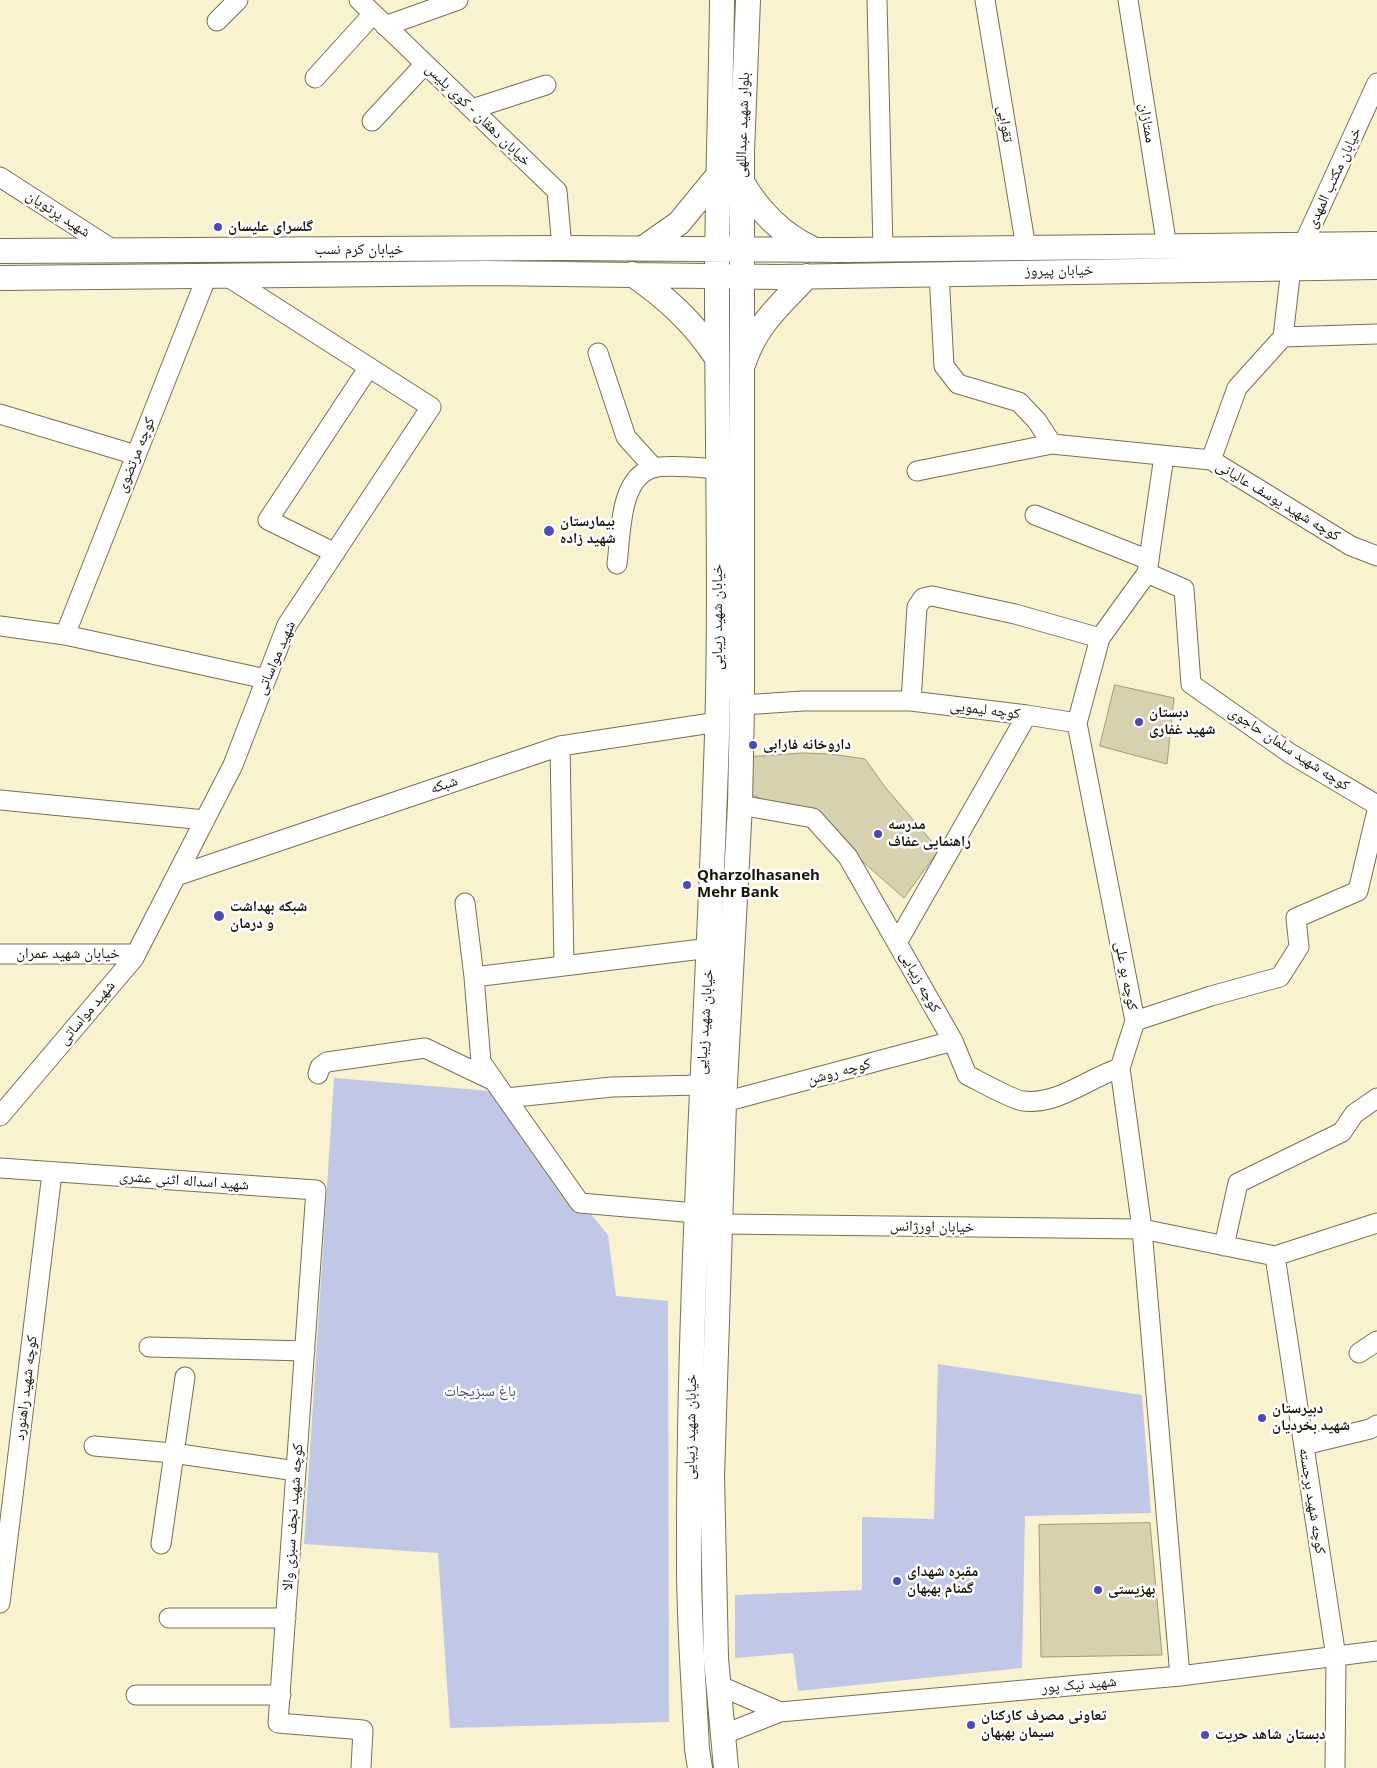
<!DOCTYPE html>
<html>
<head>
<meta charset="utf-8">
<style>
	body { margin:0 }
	canvas { display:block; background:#f9f2cf }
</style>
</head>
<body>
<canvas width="1377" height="1768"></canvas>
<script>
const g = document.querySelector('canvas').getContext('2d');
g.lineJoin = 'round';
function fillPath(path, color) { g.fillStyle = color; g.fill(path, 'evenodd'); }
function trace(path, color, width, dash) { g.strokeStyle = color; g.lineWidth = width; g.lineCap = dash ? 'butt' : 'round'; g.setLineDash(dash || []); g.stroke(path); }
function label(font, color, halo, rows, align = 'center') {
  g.font = font + ' "Open Sans","Noto Naskh Arabic",sans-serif'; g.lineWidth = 5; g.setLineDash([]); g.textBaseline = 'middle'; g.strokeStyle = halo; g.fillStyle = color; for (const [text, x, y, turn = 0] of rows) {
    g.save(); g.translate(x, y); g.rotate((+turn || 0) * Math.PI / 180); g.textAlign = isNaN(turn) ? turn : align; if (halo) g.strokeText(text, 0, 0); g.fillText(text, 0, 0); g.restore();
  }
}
const green = new Path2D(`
	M334 1078 490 1091 608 1235 616 1296 668 1301 669 1722 450 1728 438 1553 304 1544Z
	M938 1364 1142 1395 1151 1513 1025 1516 1022 1668 798 1691 793 1653 735 1658V1595L862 1590V1517L934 1519Z`);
const building = new Path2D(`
	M1115 685 1174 698 1167 764 1100 746Z
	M803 753 831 754 865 759 885 787 939 850 904 898 813 818 749 794 752 757Z
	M1150 1523 1162 1655 1041 1657 1039 1525Z`);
const minor = new Path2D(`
	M359 0 557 191 562 248
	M877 0 883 249
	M985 0 1026 248
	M1128 0 1167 247
	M217 21 238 0
	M385 26 458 0
	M315 78 373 14
	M472 109 546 85
	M372 121 425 64
	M0 177 115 251
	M1303 245 1377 83
	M1291 268 1283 337 1237 388 1211 460 1351 546 1377 556
	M939 273 944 366 958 384 1019 402 1037 421 1052 444
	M1283 337 1377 334
	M598 353 626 437 654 468
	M0 414 136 455
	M1164 456 1147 573 1100 638 1077 723 1135 1021 1120 1068 1142 1229 1180 1676
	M917 471 1052 444 1211 460
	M1035 515 1149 560
	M335 553 268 520 369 367
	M617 564C621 534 619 478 653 468 667 464 703 468 719 469
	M1147 573 1184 589 1191 684 1291 754 1377 805
	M0 626 65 635 266 679
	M65 635 207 276
	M911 701 917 607 923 598 932 596 1015 614 1100 638
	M742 705 803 701H911L1027 715 898 941
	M1027 715 1077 723
	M560 746 564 965
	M0 800 205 820
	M740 805 813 818 848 857 953 1041 967 1075C979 1081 1013 1100 1023 1101 1059 1105 1088 1078 1120 1068
	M176 876 560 746 718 722
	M465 903 474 977
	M0 954H136
	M1135 1021 1211 996 1280 977 1299 947 1296 918 1358 891 1377 811
	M318 1074 320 1067 327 1062 425 1048 492 1080
	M701 1085 612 1087 506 1098 481 1062 474 977 710 948
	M506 1098 580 1203 696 1213
	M724 1102 953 1041
	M0 1116 134 958 233 765 287 625 431 407 225 275
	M0 1168 316 1190 278 1723 363 1730 361 1768
	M722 1224 1142 1229 1275 1256 1377 1223
	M1224 1246 1238 1183 1342 1132 1354 1114 1377 1098
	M1275 1256 1336 1657 1335 1768
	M149 1347 305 1351
	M1359 1353 1377 1341
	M1304 1445 1370 1429 1377 1425
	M94 1446 173 1453 296 1471
	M161 1544 185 1377
	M0 1603 52 1173
	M169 1618H286
	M718 1685 780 1712
	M136 1695H281
	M722 1735 780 1712 1180 1676 1377 1651`);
const major = new Path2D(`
	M742 182C759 211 780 233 811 248
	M642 249 679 223 720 173
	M0 251 562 248 848 250 1377 244
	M632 274C667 298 694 323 717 358
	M0 278 488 273 779 277 1377 267
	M744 362C757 323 781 305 807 276
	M700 1768 697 1749C694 1687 689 1626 689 1564 688 1297 707 1031 716 765 722 607 717 448 717 290 717 193 721 97 722 0
	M726 1768 716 1658 712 1476 724 1102 740 805 742 705V152L748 0`);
const markers = [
	[218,227,5,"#4a49bf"],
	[549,531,6,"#4a49bf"],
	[1139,722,5,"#4a49bf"],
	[753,745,5,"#4a49bf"],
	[878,834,5,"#4a49bf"],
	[687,885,5,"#4a49bf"],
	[219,916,6,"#4a49bf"],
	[1262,1418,5,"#4a49bf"],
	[897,1581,5,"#4a49bf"],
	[1098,1590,5,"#4a49bf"],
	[971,1725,5,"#4a49bf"],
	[1205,1735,5,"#4a49bf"]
];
const streetNames = [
	["خیابان دهقان - کوی پلیس",478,115,44],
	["ممتازان",1147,123,81],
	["تقوایی",1005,124,81],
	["بلوار شهید عبداللهی",743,125,-88],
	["خیابان مکتب المهدی",1334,178,-65],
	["شهید پرتویان",58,214,33],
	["خیابان کرم نسب",359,250],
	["خیابان پیروز",1059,271,-1],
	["کوچه مرتضوی",136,455,-68],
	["کوچه شهید یوسف عالیانی",1278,501,31],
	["خیابان شهید زیبایی",718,617,-90],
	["شهید مواساتی",276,658,-67],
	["کوچه لیمویی",985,710,7],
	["کوچه شهید سلمان حاجوی",1289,749,33],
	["شبکه",444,785,-19],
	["خیابان شهید عمران",68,954],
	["کوچه بو علی",1126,976,79],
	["کوچه زیبایی",920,982,61],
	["شهید مواساتی",87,1013,-50],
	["خیابان شهید زیبایی",705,1022,-86],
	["کوچه روشن",839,1072,-15],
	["شهید اسداله اثنی عشری",184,1181,4],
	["خیابان اورژانس",932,1227,1],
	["کوچه شهید راهنورد",26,1388,-83],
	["خیابان شهید زیبایی",691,1427,-89],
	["کوچه شهید برجسته",1312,1501,81],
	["کوچه شهید نجف سبزی والا",293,1517,-86],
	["شهید نیک پور",1079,1685,-5]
];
const poiNames = [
	["گلسرای علیسان",228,227],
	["بیمارستان",560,522],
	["شهید زاده",560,539],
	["دبستان",1149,713],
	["شهید غفاری",1149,730],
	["داروخانه فارابی",763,745],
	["مدرسه",888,825],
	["راهنمایی عفاف",888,842],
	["Qharzolhasaneh",697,876],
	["Mehr Bank",697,893],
	["شبکه بهداشت",230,907],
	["و درمان",230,924],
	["دبیرستان",1272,1409],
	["شهید بخردیان",1272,1426],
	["مقبره شهدای",907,1572],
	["گمنام بهبهان",907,1589],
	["بهزیستی",1108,1590],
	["تعاونی مصرف کارکنان",981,1716],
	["سیمان بهبهان",981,1733],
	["دبستان شاهد حریت",1215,1735]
];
const parkNames = [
	["باغ سبزیجات",480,1392]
];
fillPath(green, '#c1c7e6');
fillPath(building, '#d8d1af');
trace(building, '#a09a79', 1);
trace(minor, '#767051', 21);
trace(major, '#767051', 26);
trace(minor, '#fff', 19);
trace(major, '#fff', 24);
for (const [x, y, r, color] of markers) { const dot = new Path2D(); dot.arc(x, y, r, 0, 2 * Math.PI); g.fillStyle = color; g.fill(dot); trace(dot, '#fefefe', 2); }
label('15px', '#161407', '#fefefe', streetNames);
label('bold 15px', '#161407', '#fefefe', poiNames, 'left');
label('15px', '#434881', '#fefefe', parkNames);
</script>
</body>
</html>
